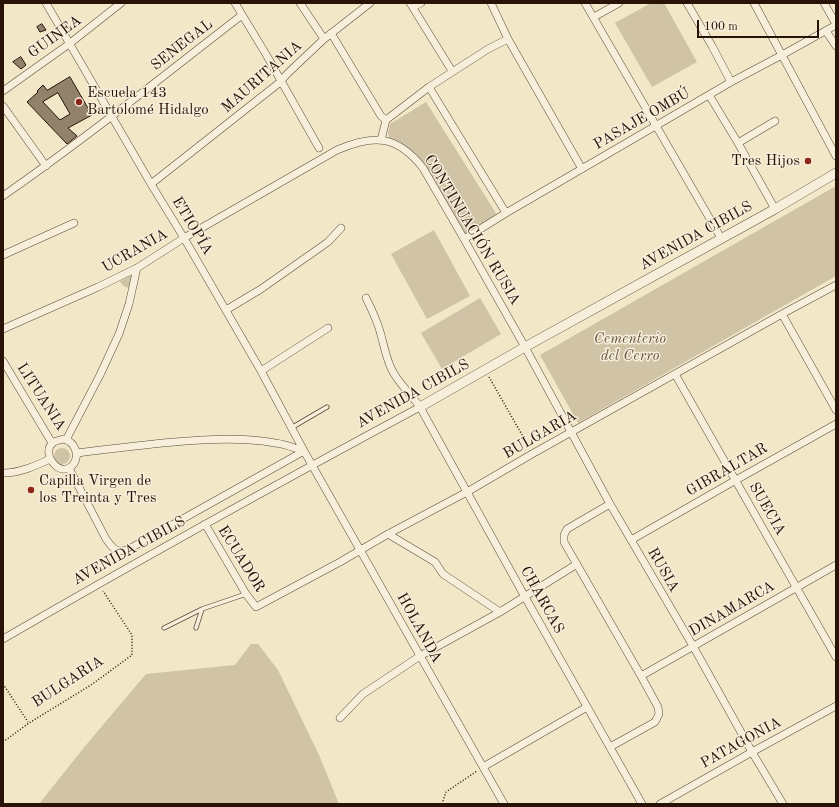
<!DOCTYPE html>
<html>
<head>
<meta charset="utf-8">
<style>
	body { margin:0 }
	#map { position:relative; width:839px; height:807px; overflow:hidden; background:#f2e7c7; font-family:"Old Standard TT",serif }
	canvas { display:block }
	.frame { position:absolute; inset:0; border:4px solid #291307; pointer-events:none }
	.scale { position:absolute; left:697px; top:20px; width:122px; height:18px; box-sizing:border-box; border:2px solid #291307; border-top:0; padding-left:5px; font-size:12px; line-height:14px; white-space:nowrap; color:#291307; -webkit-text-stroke:3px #f7efdb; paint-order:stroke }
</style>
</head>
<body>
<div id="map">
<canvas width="839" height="807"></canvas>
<div class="frame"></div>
<div class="scale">100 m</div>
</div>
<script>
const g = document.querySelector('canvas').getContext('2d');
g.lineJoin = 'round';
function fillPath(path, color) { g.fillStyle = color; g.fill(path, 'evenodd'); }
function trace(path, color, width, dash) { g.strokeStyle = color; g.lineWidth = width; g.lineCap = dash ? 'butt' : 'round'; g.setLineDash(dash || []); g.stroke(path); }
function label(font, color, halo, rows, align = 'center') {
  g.font = font + ' "Old Standard TT",serif'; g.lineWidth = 3; g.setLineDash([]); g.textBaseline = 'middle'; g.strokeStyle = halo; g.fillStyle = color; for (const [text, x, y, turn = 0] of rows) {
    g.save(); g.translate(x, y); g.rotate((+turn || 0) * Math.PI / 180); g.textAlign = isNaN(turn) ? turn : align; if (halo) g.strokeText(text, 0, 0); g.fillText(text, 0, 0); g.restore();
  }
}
const green = new Path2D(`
	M651 3H664L697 62 652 87 615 23Z
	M426 102 499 218 466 237C459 223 451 210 443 196 431 174 417 145 389 140L388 132 390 124Z
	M836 186V276L578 423 540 355Z
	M434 230 470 296 427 319 391 254Z
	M130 276H132L130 288 125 287 120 282 121 281Z
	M480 298 501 334 442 369 421 333Z
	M54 456a8 8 0 1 1 16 0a8 8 0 1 1-16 0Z
	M251 644H258L278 670 319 755 339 804H39L86 745 146 674 235 665Z`);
const building = new Path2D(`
	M42 24 46 30 40 32 37 27Z
	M21 57 26 65 21 69 13 62Z
	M70 77 92 115 68 128 77 136 67 144 27 102 38 92 37 91 43 85 47 90ZM58 93 70 114 60 120 43 102Z`);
const path = new Path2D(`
	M489 377 529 447
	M3 684 28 722
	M3 742 29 723 91 685 132 655V635L103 591
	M442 804 446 792 477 771`);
const service = new Path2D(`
	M291 428 327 407
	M164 628 202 609 246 594
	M196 628 202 609`);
const minor = new Path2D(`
	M46 3 151 184 184 238 261 371 304 451 504 804
	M235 3 267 56 319 148
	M300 3 324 39
	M410 3 452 71
	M491 3 508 39 582 169
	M585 3 721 238
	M687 3 712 46 731 82
	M754 3 836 156
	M824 3 836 24
	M413 7 421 3
	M594 17 619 3
	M826 31 836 46
	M331 33 381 116 386 120
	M429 87 506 213
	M3 91 69 44 121 3
	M709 95 738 143 775 209
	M3 106 46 166
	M386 120 429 87 488 49 508 39
	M381 140 386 120
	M738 143 775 121
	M151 184 279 83 288 73 324 39 370 3
	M3 196C85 139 163 76 242 15
	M464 239 506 213 731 82 782 55 836 25
	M3 255 74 223
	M366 298C372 310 378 322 381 335 384 346 386 357 391 368 397 382 411 394 420 407L525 597 642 804
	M226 310 261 289 328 242 341 228
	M782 314 836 410
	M3 329 98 287 137 268 184 238 337 150C374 134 397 135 423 168L464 239 525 347 610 504 693 646 752 752 783 804
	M3 361 52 443
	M261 371 328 328
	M675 374 836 657
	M63 439C68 440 70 441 73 445 84 461 66 478 54 464 48 458 46 447 54 442 56 441 60 440 63 439Z
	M66 440 100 375 119 334 129 304 137 268
	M77 453C109 449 141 445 174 442 207 439 242 437 275 443 285 444 294 448 304 451
	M69 468 106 539C113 549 117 554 129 549L304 451
	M3 473C20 473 35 466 50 459
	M205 524 246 594 256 607 340 562 388 534 467 492 532 454 782 314 836 285
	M388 534 435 562 443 574 500 612
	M631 540 736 480 836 424
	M3 639C141 559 280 482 420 407
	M641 676 836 565
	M340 718 363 694 420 656 500 612 577 564
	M610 747 655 722 659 714 658 707 641 676 564 542V535L567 529 610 504
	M483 767 587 707
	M660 804 752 752 836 706`);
const tertiary = new Path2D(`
	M420 407 525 347 775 209 836 173`);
const markers = [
	[79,102,4,"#8f2418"],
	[808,161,4,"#8f2418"],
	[31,490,4,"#8f2418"]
];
const streetNames = [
	["GUINEA",55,37,-36],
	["SENEGAL",182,45,-38],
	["MAURITANIA",262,77,-41],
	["PASAJE OMBÚ",642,119,-30],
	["ETIOPÍA",192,226,59],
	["CONTINUACIÓN RUSIA",472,230,59],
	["AVENIDA CIBILS",696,236,-29],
	["UCRANIA",135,251,-30],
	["AVENIDA CIBILS",413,394,-29],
	["LITUANIA",41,397,57],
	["BULGARIA",540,435,-30],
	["GIBRALTAR",727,470,-30],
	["SUECIA",767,509,60],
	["AVENIDA CIBILS",129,551,-29],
	["ECUADOR",241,559,58],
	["RUSIA",663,570,60],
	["CHARCAS",542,600,61],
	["DINAMARCA",732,609,-30],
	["HOLANDA",419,628,61],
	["BULGARIA",68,682,-33],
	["PATAGONIA",741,743,-29]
];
const poiNames = [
	["Escuela 143",87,93],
	["Bartolomé Hidalgo",87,110],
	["Tres Hijos",800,161,"right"],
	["Capilla Virgen de",39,481],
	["los Treinta y Tres",39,498]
];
const parkNames = [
	["Cementerio",630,339],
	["del Cerro",630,356]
];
fillPath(green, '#d0c3a6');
fillPath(building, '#92816b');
trace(building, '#291307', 1);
trace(service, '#5b4837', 5);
trace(minor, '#5b4837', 8);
trace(tertiary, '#5b4837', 10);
trace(path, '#291307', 1.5, [1, 2]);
trace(service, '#f7efdb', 3.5);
trace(minor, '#f7efdb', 7);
trace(tertiary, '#f7efdb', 9);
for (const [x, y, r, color] of markers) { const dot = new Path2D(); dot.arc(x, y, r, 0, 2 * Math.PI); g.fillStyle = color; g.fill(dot); trace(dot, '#f7efdb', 1.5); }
label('15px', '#291307', '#f7efdb', streetNames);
label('15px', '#291307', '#f7efdb', poiNames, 'left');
label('italic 15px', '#63513f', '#f7efdb', parkNames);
</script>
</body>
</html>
